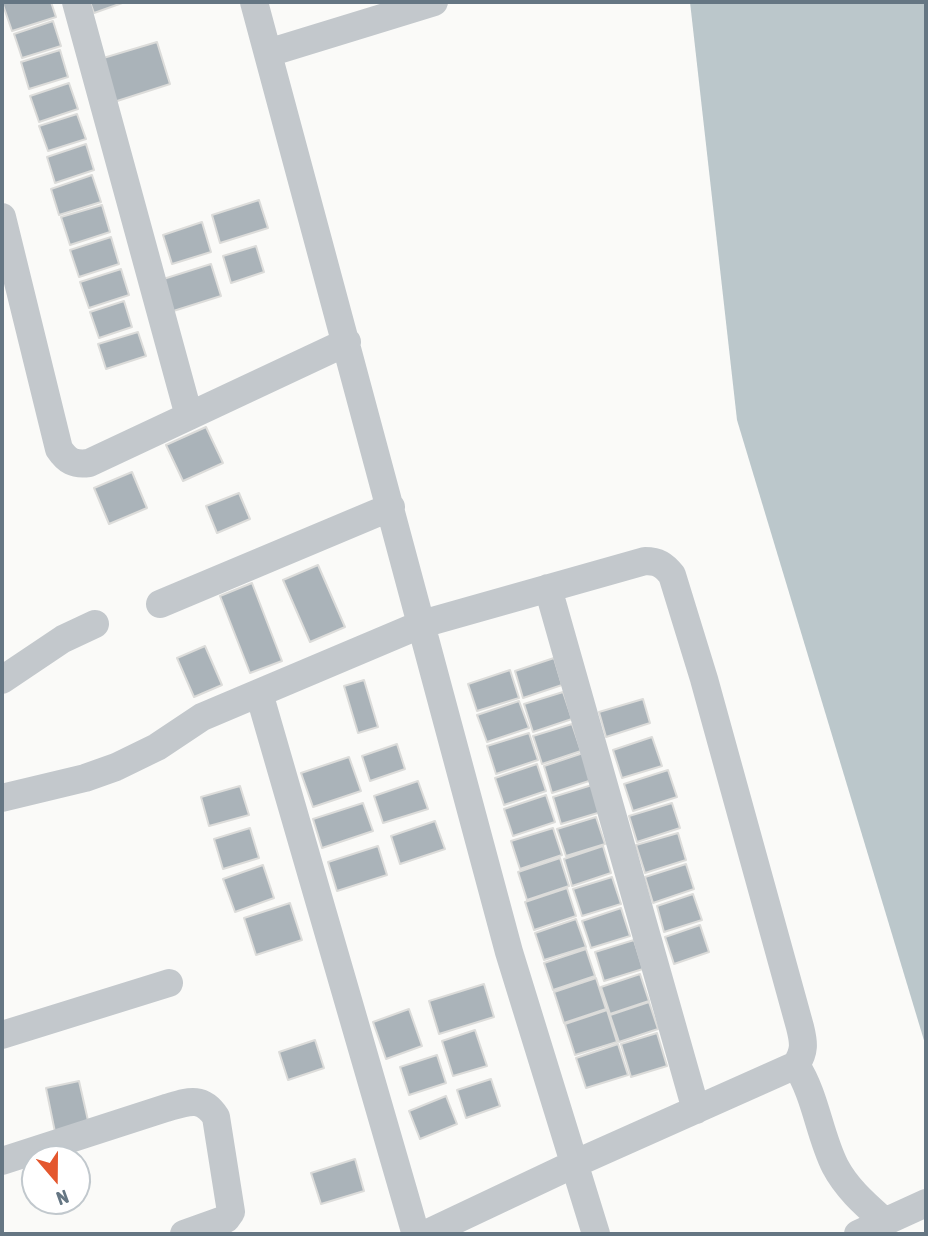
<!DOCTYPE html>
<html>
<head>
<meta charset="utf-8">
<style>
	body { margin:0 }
	#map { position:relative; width:928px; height:1236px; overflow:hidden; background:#fafaf8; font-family:"Asap Condensed",sans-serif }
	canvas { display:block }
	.frame { position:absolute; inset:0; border:4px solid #657683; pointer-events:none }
	.north { position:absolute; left:21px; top:1145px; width:70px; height:70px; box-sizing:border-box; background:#fff; border:2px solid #c1c8cd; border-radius:50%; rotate:160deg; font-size:19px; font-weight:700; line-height:28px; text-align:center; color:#657683 }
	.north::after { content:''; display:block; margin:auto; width:24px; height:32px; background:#e4572e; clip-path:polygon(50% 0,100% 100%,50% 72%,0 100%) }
</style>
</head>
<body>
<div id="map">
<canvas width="928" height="1236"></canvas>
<div class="frame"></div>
<div class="north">N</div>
</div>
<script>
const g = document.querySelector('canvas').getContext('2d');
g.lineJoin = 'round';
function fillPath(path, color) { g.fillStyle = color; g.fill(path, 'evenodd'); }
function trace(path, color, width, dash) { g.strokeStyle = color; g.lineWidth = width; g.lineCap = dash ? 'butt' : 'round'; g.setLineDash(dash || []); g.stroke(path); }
const water = new Path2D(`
	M690 2H926V1047L737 420Z`);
const building = new Path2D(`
	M2 2H51L56 17 12 31Z
	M90 2H125L94 13Z
	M53 21 61 46 22 58 14 34Z
	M157 42 170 84 114 102 100 59Z
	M60 50 68 77 29 89 21 62Z
	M69 83 78 109 39 122 30 96Z
	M77 114 86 139 48 151 39 126Z
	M86 144 94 170 55 183 47 157Z
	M92 175 101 202 59 215 51 189Z
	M259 200 268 228 220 243 212 215Z
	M102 205 110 232 70 245 61 217Z
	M202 222 211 252 172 264 163 235Z
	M111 237 119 264 79 277 70 250Z
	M256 246 264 272 231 283 223 256Z
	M211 264 221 296 167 313 157 281Z
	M121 269 129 295 89 308 80 282Z
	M124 301 132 327 99 338 90 312Z
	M138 332 146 356 106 369 98 344Z
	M206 427 223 463 183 481 166 445Z
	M132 472 147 508 109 524 94 488Z
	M239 493 250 519 217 533 206 506Z
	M318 565 345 627 310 642 283 580Z
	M252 583 282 661 250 673 220 596Z
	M205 646 222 685 194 697 177 658Z
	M554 658 562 685 523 698 515 671Z
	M510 670 519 698 477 711 468 684Z
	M364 680 378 727 358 733 344 686Z
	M563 692 572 719 533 732 524 704Z
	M643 699 650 723 606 737 599 712Z
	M519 701 529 728 487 742 477 715Z
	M572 724 581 751 542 764 533 736Z
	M529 733 538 760 496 774 487 746Z
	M652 737 662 766 622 778 613 750Z
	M397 744 405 769 370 781 362 756Z
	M583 753 592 780 552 793 544 766Z
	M349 757 361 791 313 807 301 773Z
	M537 764 546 791 504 805 495 778Z
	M668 770 677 797 633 811 624 784Z
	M418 781 428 809 383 823 374 796Z
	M592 785 601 812 561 824 553 797Z
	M240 786 249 815 209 826 201 797Z
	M546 795 555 822 513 836 504 809Z
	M363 803 373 831 322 848 313 819Z
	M672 803 680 828 637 842 629 816Z
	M596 817 605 844 566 856 557 829Z
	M435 821 445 849 400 864 391 836Z
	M250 828 259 858 223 869 214 839Z
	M553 828 562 855 520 869 511 841Z
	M678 833 686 860 645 873 636 845Z
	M378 846 387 875 337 891 328 862Z
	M603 846 611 873 572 886 564 859Z
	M560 858 569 886 527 900 518 872Z
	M686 864 694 889 653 903 645 877Z
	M263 865 274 898 235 912 223 879Z
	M612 877 621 904 582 916 573 889Z
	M567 888 576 916 534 930 525 902Z
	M693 894 702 920 664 932 657 906Z
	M290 903 302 940 256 955 244 918Z
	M621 908 630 936 591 948 582 921Z
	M576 919 586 947 544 960 535 933Z
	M700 925 709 952 674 964 665 937Z
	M634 940 643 969 604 981 595 952Z
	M586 949 595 976 553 990 544 963Z
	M640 974 649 1001 610 1014 601 987Z
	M596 978 606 1009 564 1023 554 992Z
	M484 984 494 1017 439 1034 429 1001Z
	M649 1002 658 1029 619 1042 610 1015Z
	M409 1009 422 1046 386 1059 373 1022Z
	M607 1010 617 1042 575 1055 565 1024Z
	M475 1030 487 1066 453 1076 442 1041Z
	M657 1033 667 1066 631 1077 621 1044Z
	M315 1040 324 1068 288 1080 279 1052Z
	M618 1044 628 1075 586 1088 576 1058Z
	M437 1055 446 1083 409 1095 400 1067Z
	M491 1079 500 1106 466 1118 457 1090Z
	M79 1081 89 1125 55 1132 46 1088Z
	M446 1096 457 1124 420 1139 409 1111Z
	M355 1159 364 1191 321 1204 311 1173Z`);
const minor = new Path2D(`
	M76 2 189 416
	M254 2 509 952 596 1234
	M268 53 434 2
	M2 217 59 449C67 461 74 465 89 463L347 342
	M548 588 696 1110
	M160 604 391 507
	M2 680 63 639 95 624
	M2 798 85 778 116 767 157 747 202 717 422 624 645 561C658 561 664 565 672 575L704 679 800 1027C804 1043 805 1051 796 1065L574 1164 426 1234 414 1228 259 693
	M2 1035 169 983
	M796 1065C816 1096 819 1134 835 1166 847 1189 866 1205 885 1222
	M2 1161 166 1108C187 1102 202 1095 216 1117L231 1212 226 1219 184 1234
	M858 1234 926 1203`);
fillPath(water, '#bbc7cb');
fillPath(building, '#aab3b9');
trace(building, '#dcdcda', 2);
trace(minor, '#c3c8cc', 28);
</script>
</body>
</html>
